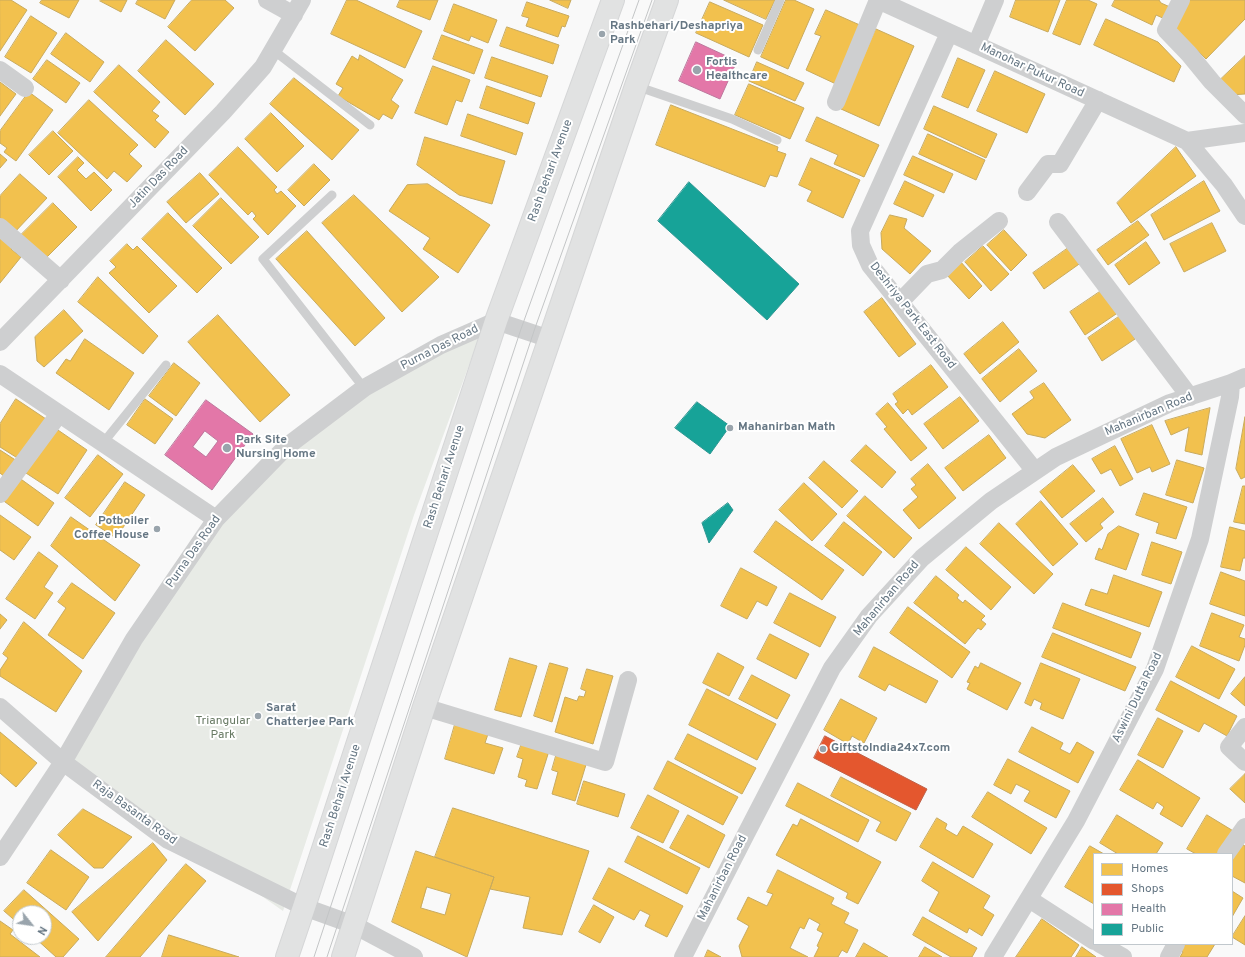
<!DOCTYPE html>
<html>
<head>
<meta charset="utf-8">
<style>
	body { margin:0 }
	#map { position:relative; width:1245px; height:957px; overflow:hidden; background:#f9f9f9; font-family:Overpass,sans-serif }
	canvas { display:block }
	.legend { position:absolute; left:1093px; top:853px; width:140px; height:92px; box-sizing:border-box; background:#fff; border:1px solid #c1c8cd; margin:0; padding:5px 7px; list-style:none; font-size:12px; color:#657683 }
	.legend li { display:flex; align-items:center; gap:8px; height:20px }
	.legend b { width:20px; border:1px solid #c1c8cd }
	.north { position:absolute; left:12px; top:905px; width:40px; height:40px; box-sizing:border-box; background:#fff; border:1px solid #c1c8cd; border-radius:50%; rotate:120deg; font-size:11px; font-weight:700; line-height:16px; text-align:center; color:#657683 }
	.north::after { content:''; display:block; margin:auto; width:14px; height:18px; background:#99a4ac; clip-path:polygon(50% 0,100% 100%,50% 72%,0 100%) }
</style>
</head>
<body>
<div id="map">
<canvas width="1245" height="957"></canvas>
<ul class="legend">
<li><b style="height:11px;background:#f2c14e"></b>Homes</li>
<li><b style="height:11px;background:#e4572e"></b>Shops</li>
<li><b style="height:11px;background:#e377a8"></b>Health</li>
<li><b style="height:11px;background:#17a398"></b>Public</li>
</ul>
<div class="north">N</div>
</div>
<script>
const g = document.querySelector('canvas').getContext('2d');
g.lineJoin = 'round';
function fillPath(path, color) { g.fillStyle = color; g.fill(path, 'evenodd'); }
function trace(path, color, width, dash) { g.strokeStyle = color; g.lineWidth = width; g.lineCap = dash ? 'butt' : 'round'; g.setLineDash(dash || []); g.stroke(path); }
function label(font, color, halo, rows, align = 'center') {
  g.font = font + ' Overpass,sans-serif'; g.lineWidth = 4; g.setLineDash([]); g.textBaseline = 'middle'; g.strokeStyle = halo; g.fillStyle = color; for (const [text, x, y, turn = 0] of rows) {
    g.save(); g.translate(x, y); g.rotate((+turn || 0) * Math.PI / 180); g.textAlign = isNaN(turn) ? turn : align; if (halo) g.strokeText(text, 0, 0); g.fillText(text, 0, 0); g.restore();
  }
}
const green = new Path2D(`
	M479 338 414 515 283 911 71 762 143 639 221 524 286 454 367 395 451 347Z`);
const homes = new Path2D(`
	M0 0H11L27 10 0 51Z
	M42 0H79L69 18 40 3Z
	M101 0H127L121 12 100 1Z
	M138 0H175L165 19 136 4Z
	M192 0H225L234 8 195 51 168 27Z
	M347 0H356L422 31 405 68 331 34Z
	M400 0H438L430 20 397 7Z
	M550 0H571L568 8Z
	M724 0H775L766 19Z
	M786 0H794L814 9 788 69 761 57Z
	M1016 0H1060L1048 32 1010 17Z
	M1067 0H1088L1097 4 1080 45 1053 34Z
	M1115 0H1159L1161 3 1170 7 1165 19 1156 15 1152 25 1112 6Z
	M1188 0H1245V19L1206 59 1173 27Z
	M527 2 569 16 565 27 562 26 558 37 526 26 529 18 522 16Z
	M710 2 763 25 749 57 696 33Z
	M454 4 497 20 488 43 471 36 469 41 444 31Z
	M826 10 862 26 836 84 806 70 821 36 815 34Z
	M31 16 57 33 31 73 5 57Z
	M1106 19 1158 42 1181 66 1174 82 1094 45Z
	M507 27 559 45 553 64 500 46Z
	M876 29 914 46 879 126 841 109Z
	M66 33 104 62 90 82 51 54Z
	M442 35 483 50 474 74 433 59Z
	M166 40 214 84 185 115 138 71Z
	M360 55 403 80 391 100 399 106 392 119 383 114 379 120 338 96 343 88 336 84 352 56 358 60Z
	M1245 56V94L1229 95 1218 82Z
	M492 57 548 76 541 97 485 78Z
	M958 58 985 70 968 108 942 97Z
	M47 60 80 83 66 103 33 79Z
	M757 62 804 83 795 101 749 81Z
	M119 65 160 102 152 111 159 116 155 120 169 132 155 148 94 92Z
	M433 66 470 80 462 102 456 100 447 125 415 113Z
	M995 71 1045 94 1027 133 977 111Z
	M294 78 359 130 332 160 270 104Z
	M0 82 16 94 0 116Z
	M749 84 804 108 790 139 735 115Z
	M487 86 535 103 528 124 480 108Z
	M29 92 53 110 16 161 4 152 7 148 0 143V131Z
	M89 100 138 145 129 154 142 166 127 182 114 171 107 179 58 133Z
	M671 105 778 147 777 151 786 154 777 177 770 175 765 187 656 145Z
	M934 106 997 134 986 158 924 129Z
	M271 113 304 146 277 172 245 139Z
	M468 114 523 133 516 155 461 136Z
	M817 117 879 145 864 177 834 164 838 155 806 141Z
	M53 131 73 151 49 175 29 155Z
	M928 134 985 160 976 180 919 154Z
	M425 137 505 161 492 204 459 195 417 165Z
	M238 147 277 187 274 190 277 194 281 191 296 206 268 235 253 219 256 216 252 211 248 215 209 175Z
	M1176 147 1196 176 1131 223 1117 203Z
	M0 154 7 160 0 168Z
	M913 156 953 174 944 193 904 175Z
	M78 157 84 163 77 170 86 179 94 172 112 190 91 211 58 177Z
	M811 158 860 180 843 218 807 201 812 191 799 185Z
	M314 164 330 180 304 206 288 190Z
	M200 173 219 194 186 223 167 202Z
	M20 174 47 198 13 234 0 222V196Z
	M905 181 934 195 923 217 894 204Z
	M1204 181 1220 211 1164 240 1151 215Z
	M428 184 490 225 458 273 423 249 430 238 389 211 407 185Z
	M354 195 439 277 402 312 322 223Z
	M221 198 259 237 231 264 193 226Z
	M53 203 77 227 45 259 21 235Z
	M168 213 222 268 197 293 142 239Z
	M890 215 907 219 904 228 931 251 910 274 882 249 881 233Z
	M1138 221 1149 235 1108 265 1097 250Z
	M1212 223 1226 251 1184 272 1170 244Z
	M1004 230 1027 255 1011 271 987 245Z
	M307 231 385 318 355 346 276 259Z
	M0 234 15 244 11 249 21 257 0 283Z
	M1146 242 1160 263 1129 285 1115 265Z
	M127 244 133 250 137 246 177 286 149 313 109 273 116 267 110 261Z
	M983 246 1009 274 991 291 965 262Z
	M1071 246 1082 262 1044 289 1033 273Z
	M960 261 982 286 969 299 946 274Z
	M98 277 158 336 143 354 78 302Z
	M1104 289 1119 312 1085 335 1070 312Z
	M882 298 916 344 899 357 864 312Z
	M64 310 83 331 44 367 37 361 35 337Z
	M218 315 290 395 260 422 188 342Z
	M1120 316 1135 339 1102 361 1088 338Z
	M1003 322 1019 342 980 374 964 354Z
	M85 339 134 373 109 410 56 373 66 359 70 361Z
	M1019 349 1037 371 1000 402 982 379Z
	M174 363 200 383 176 416 149 396Z
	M931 365 948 387 912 415 908 409 903 414 895 404 898 402 893 394Z
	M1044 383 1071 420 1045 438 1027 434 1012 414 1034 398 1030 392Z
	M960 397 979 421 943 449 924 424Z
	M16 399 46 419 19 459 0 447V424Z
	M145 399 173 419 155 444 127 425Z
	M888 403 927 448 911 461 884 429 887 427 876 414Z
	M1210 408 1202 455 1185 451 1189 427 1171 435 1165 421Z
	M1245 417V477L1241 479 1236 469Z
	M1152 425 1170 464 1152 472 1150 467 1137 473 1121 439Z
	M55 428 87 450 58 494 26 473Z
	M989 435 1006 458 963 491 945 468Z
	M866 445 896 472 882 488 851 461Z
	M1115 446 1133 479 1120 486 1111 469 1101 474 1092 459Z
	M0 450 17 461 6 478 0 473Z
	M98 455 123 474 90 517 65 498Z
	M1177 460 1204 468 1193 503 1166 495Z
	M824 461 858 491 842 508 809 478Z
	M928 464 956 498 919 529 903 510 918 497 911 489 916 485 911 479Z
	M1073 465 1095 491 1062 518 1040 492Z
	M18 477 54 503 38 526 1 499Z
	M125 482 145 495 116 538 96 525Z
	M804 483 837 514 812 541 779 510Z
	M1243 486H1245V524L1234 522Z
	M1144 493 1187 507 1176 539 1156 533 1159 523 1136 515Z
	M865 496 912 538 894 558 847 516Z
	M1103 498 1114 512 1100 524 1103 528 1086 542 1070 524Z
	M1041 501 1078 544 1053 566 1016 524Z
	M0 515 31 537 14 560 0 550Z
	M71 517 140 565 115 601 51 546Z
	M776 521 844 570 822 600 754 552Z
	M844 522 882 552 863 576 825 546Z
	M999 523 1053 574 1034 594 980 544Z
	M1119 526 1139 534 1126 570 1095 559 1099 548 1102 550 1108 534Z
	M1230 527 1245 531V558H1243L1240 571 1221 567Z
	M1152 542 1182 552 1171 584 1142 575Z
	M966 547 1011 587 991 610 946 570Z
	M39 552 58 566 44 587 53 593 35 619 6 599Z
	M741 568 777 587 767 606 757 601 747 619 721 606Z
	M1221 572 1245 581V616L1210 604Z
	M1114 575 1162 592 1149 627 1085 605 1091 589 1107 594Z
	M936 576 959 595 957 598 963 603 965 600 985 616 981 620 986 624 981 630 978 628 965 644 914 603Z
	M72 583 115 613 83 659 48 635 66 608 58 602Z
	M790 593 836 617 820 647 774 623Z
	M1063 603 1141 633 1131 658 1053 628Z
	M908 607 970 652 952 678 890 633Z
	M1212 613 1244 625 1239 637 1245 639V645L1239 661 1200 646Z
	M0 614 7 620 0 629Z
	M24 622 82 671 56 712 0 676V670L8 658 3 654Z
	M1053 633 1136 667 1125 691 1042 657Z
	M770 634 809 654 796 679 757 659Z
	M1192 646 1235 669 1219 699 1176 677Z
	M874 647 938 681 926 703 889 684 885 691 859 677Z
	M718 653 744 667 729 696 703 683Z
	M510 658 537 666 521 717 495 710Z
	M550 663 568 668 552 722 534 716Z
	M981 663 1021 683 1007 710 967 689 970 683 967 682 975 666 978 668Z
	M1041 663 1080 679 1063 719 1040 709 1042 703 1034 699 1031 706 1025 703Z
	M587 669 613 676 593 744 555 732 565 697 577 701 579 696 584 697 586 691 581 689Z
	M752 675 790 695 777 719 739 699Z
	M1245 677V706L1231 694Z
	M1171 681 1237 716 1227 736 1204 723 1199 732 1156 710Z
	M707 689 776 724 757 760 689 725Z
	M841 699 877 718 864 743 852 736 848 744 824 730Z
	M1158 718 1183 731 1163 768 1138 755Z
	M456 721 489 731 485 743 503 748 494 774 445 759Z
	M1032 727 1063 743 1060 749 1070 754 1077 742 1094 752 1078 783 1019 752Z
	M0 732 37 763 16 787 0 773Z
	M688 734 756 768 742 794 675 759Z
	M522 743 549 751 537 789 525 786 527 780 518 777 523 759 517 757Z
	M558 749 588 758 575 801 552 794 558 772 552 770Z
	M1008 759 1070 791 1056 818 1024 801 1030 791 1016 784 1011 794 994 785Z
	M1138 760 1200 798 1182 827 1160 814 1164 807 1157 802 1153 809 1120 790Z
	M668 761 738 797 723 825 654 789Z
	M1245 774V803L1230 789Z
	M841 777 911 813 896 841 876 831 881 822 831 796Z
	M584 781 625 794 618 817 577 804Z
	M798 783 869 820 858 842 786 806Z
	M988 792 1047 828 1031 854 972 817Z
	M648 795 679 811 663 843 631 828Z
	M453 808 589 851 562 935 523 928 530 897 490 889 494 877 435 857Z
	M83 809 132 837 103 868H94L58 835Z
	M688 815 725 835 709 868 670 848Z
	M1117 815 1163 843 1156 854H1118L1100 843Z
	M1207 815 1235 832 1222 854H1196L1187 849Z
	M937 818 947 824 945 829 957 836 963 826 993 844 973 878 920 847Z
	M801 819 881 862 858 904 846 898 848 893 776 855 793 824 797 826Z
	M638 836 700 868 687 894 625 862Z
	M1237 841 1245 846V883L1232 876V854Z
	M153 843 167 860 98 941 72 912Z
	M1090 846 1104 854H1094V904L1065 887Z
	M51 850 89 877 66 910 27 883Z
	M416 851 494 877 467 957 392 922ZM427 887 451 894 445 915 421 908Z
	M933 862 990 896 983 908 994 915 982 936 969 928 967 933 929 911 939 892 922 881Z
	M186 864 206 881 140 957H106Z
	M609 868 683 906 667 937 645 926 650 915 640 910 634 920 593 899Z
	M778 870 834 898 831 904 849 913 844 923 858 930 847 953 842 950 838 957H814L819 947 817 946 823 933 817 930 820 924 809 918 804 929 800 927 790 948 808 957H742L739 946 749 926 737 919 748 897 767 906 773 894 767 892Z
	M24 890 79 939 63 957H56L34 937H44V913H20V925L4 911Z
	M1232 891 1243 898 1232 917Z
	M594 905 614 917 600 943 579 932Z
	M1245 916V945L1232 937Z
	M923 917 977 948 972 957H951L913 935Z
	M1042 919 1079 945 1071 957H1016Z
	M0 921 13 930 10 934 40 957H0Z
	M169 935 239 957H162Z
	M864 943 888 957H856Z
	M1181 944H1215L1207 957H1180L1183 952 1178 949Z
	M925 947 942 957H919Z
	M1082 947 1096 957H1076Z
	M708 950 721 957H705Z`);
const shops = new Path2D(`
	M825 736 927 789 916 810 814 758Z`);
const health = new Path2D(`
	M696 42 737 61 720 99 679 81Z
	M206 400 253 434 212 490 165 455ZM205 431 218 441 206 457 193 447Z`);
const public = new Path2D(`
	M689 182 799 284 767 320 658 221Z
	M697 402 730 426 710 454 675 428Z
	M728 503 733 510 709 543 702 523Z`);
const lane = new Path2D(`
	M273 50 370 125
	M758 50 780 0
	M636 86 732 119 777 140
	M332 195 263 259 364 388
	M103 443 166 365`);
const street = new Path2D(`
	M267 0 294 15
	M878 0 1187 141 1224 185 1245 216
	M1181 0 1166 30 1189 54 1212 82 1245 115
	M949 33 860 231 861 245 870 265 1035 471
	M976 45 995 0
	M0 70 25 88
	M836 102 878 0
	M1187 141 1245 133
	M1027 192 1048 164H1060L1098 100
	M1058 222 1190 397
	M0 227 61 280
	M900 302 927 274 942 270 960 252 999 221
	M0 342 223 112 263 67 302 0
	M0 374 216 519
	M0 494 59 414
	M0 707 63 762 168 840 304 907 354 925 414 957
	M424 707 605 762 628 680
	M1245 727 1229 747 1245 762
	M1226 854 1245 827
	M0 857 63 762 134 639 216 519 286 447 364 388 441 345 496 321 550 339
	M1029 899 1094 941
	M1100 944 1123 957
	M683 957 747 832 832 668 869 616 922 558 991 501 1056 457 1170 403 1231 383
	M993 957 1076 821 1155 669 1200 539 1230 397 1231 383 1245 377
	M1169 957 1176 944`);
const primary = new Path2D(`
	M287 957 304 907 496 321 613 0
	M343 957 424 707 636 86 667 0`);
const tram = new Path2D(`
	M314 957 521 329 639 0
	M327 957 535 328 652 0`);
const markers = [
	[602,34,4,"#99a4ac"],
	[697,70,5,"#99a4ac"],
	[730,428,4,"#99a4ac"],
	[227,448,5,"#99a4ac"],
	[157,529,4,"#99a4ac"],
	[258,716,4,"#99a4ac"],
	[823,749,4,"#99a4ac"]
];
const poiNames = [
	["Rashbehari/Deshapriya",610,27],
	["Park",610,41],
	["Fortis",706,63],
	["Healthcare",706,77],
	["Mahanirban Math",738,428],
	["Park Site",236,441],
	["Nursing Home",236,455],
	["Potboiler",149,522,"right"],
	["Coffee House",149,536,"right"],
	["Sarat",266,709],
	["Chatterjee Park",266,723],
	["GiftstoIndia24x7.com",831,749]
];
const streetNames = [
	["Manohar Pukur Road",1032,71,25],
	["Rash Behari Avenue",551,171,-70],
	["Jatin Das Road",159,178,-46],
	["Deshriya Park East Road",912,316,52],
	["Purna Das Road",440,348,-27],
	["Mahanirban Road",1149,415,-23],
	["Rash Behari Avenue",445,477,-72],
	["Purna Das Road",194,552,-55],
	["Mahanirban Road",887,599,-50],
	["Aswini Dutta Road",1138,698,-64],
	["Rash Behari Avenue",341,796,-72],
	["Raja Basanta Road",134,813,36],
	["Mahanirban Road",723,878,-63]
];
const parkNames = [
	["Triangular",223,722],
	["Park",223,736]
];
fillPath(green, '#e8ebe6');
fillPath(homes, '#f2c14e');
trace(homes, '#c8aa5e', 1);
fillPath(shops, '#e4572e');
trace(shops, '#be6048', 1);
fillPath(health, '#e377a8');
trace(health, '#bd779d', 1);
fillPath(public, '#17a398');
trace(public, '#2e9692', 1);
trace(primary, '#d5d6d7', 24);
trace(lane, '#cecfd0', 9);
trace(street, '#cecfd0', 18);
trace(primary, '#e1e2e2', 22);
trace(tram, '#c3c5c6', 1);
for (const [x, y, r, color] of markers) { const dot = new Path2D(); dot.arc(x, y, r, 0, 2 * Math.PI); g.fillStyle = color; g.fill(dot); trace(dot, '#fff', 1.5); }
label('bold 12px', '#657683', '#fff', poiNames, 'left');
label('12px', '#657683', '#fff', streetNames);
label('12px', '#687a64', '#fff', parkNames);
</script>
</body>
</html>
